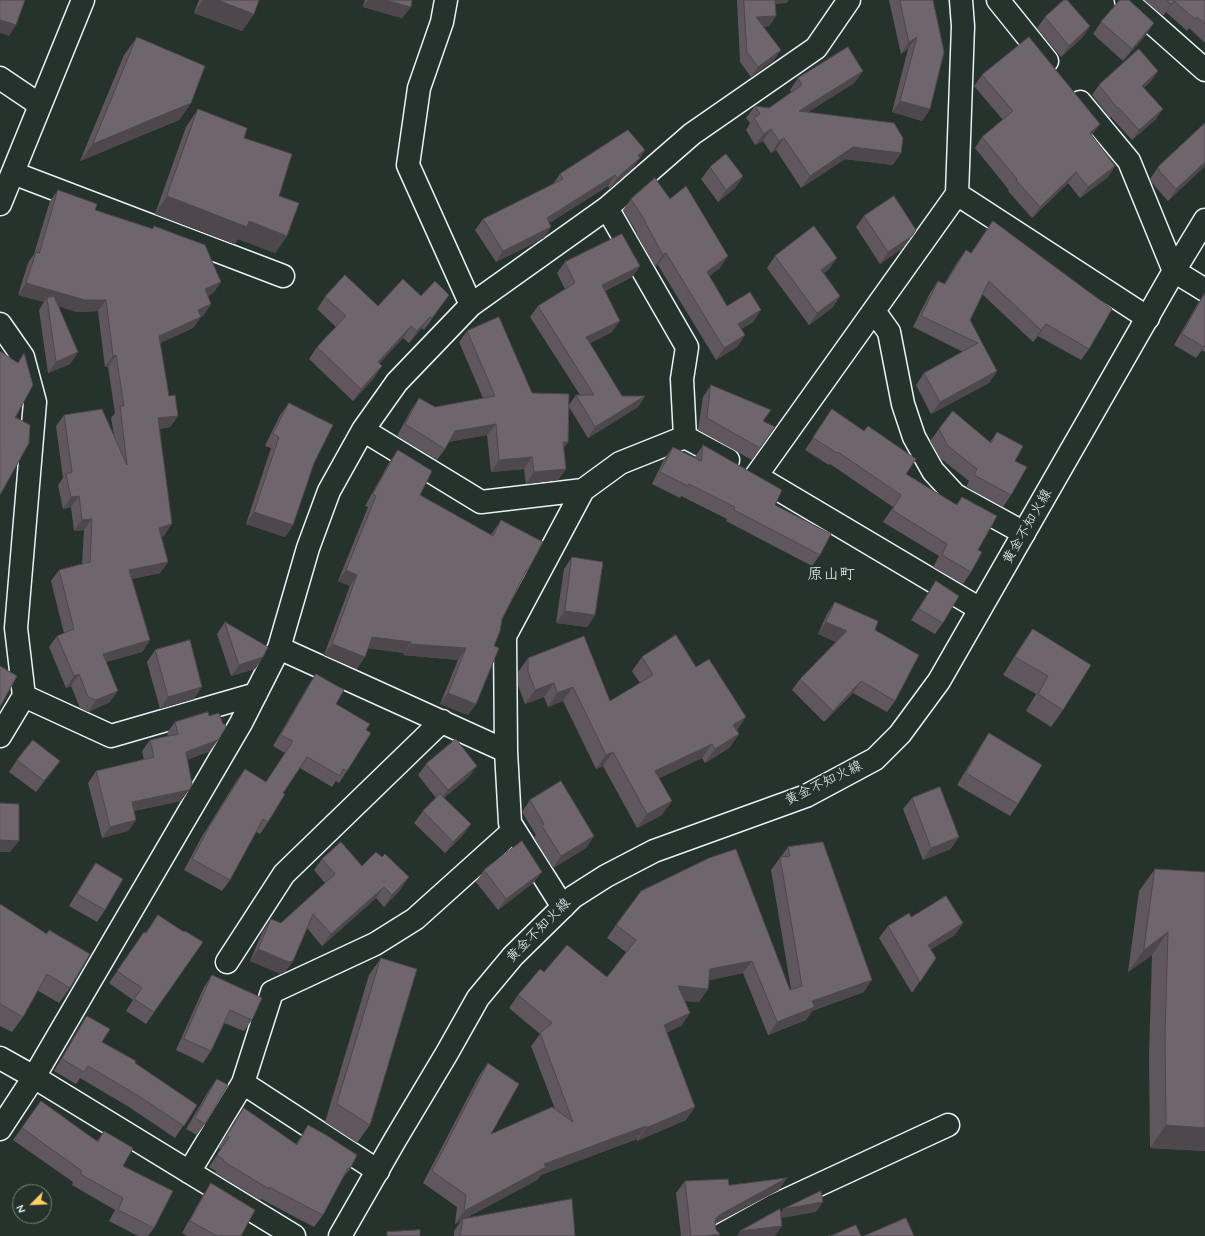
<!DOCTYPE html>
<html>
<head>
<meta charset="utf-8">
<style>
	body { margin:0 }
	#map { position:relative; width:1205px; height:1236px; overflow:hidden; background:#26332d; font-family:Mynerve,sans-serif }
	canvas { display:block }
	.north { position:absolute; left:12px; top:1184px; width:40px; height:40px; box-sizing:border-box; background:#26332d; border:1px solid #747f7e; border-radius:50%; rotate:246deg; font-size:11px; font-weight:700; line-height:16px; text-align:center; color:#e8f1f8 }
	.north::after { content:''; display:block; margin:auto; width:14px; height:18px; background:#ffd166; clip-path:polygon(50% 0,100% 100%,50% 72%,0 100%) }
</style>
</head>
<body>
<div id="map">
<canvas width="1205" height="1236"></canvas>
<div class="north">N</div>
</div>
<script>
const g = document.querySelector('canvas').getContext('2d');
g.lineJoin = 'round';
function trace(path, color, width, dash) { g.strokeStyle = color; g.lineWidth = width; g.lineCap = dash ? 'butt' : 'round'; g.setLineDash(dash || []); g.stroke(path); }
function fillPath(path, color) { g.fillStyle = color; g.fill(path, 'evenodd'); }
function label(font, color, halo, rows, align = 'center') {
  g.font = font + ' Mynerve,"Klee One",sans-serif'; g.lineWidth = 4; g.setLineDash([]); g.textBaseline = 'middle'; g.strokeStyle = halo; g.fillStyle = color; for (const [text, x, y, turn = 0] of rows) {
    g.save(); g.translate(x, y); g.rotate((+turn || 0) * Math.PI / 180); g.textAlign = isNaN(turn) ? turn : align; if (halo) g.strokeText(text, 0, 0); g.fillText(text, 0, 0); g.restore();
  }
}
const minor = new Path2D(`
	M446 0 442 22 419 88 408 165 471 305
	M998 0 1047 61
	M1126 0 1205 70
	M0 78 40 105
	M1080 102 1129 161 1174 271 1205 290
	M13 173 283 276
	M957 194 1148 318
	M607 208 687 347 682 379 685 437
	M874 311 889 332 903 404 914 437 933 471 955 495 1024 533
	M0 324 23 357 35 402 16 628 24 696 0 736
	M363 430 481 502 583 490
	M756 476 980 609
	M756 476 957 194 963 26 961 0
	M279 648 506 751
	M24 696 111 736 256 694
	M563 907 510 823 506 751 505 636 583 490 620 463 685 437 728 460
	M227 962 284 874 442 721
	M0 1058 34 1077 294 1236
	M243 1083 378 1171
	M0 1129 34 1077 241 723 279 648 308 548 329 491 363 430 397 382 471 305 607 208 692 134 816 48 849 0
	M189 1172 243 1083 272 992 375 944 415 919 514 830
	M719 1236 773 1206 948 1125`);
const tertiary = new Path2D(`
	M0 204 83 0`);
const secondary = new Path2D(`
	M340 1236 395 1140 447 1053 478 998 513 956 573 897 606 876 654 851 806 796 875 759 900 734 939 681 1174 271 1205 220`);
const wall = new Path2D(`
	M199 0H259L254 14 242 31 194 13Z
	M365 0H412L411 7 402 18 363 7Z
	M737 0H789L786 3 775 4 776 16 769 26 763 27 774 60 751 77 740 62Z
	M889 0H933L930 109 922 121 892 112 908 49 901 54Z
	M1144 0H1205V43L1189 28 1187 31 1166 12 1163 16Z
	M1045 17 1090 26 1082 38 1061 57 1037 28Z
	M1101 22 1146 35 1123 61 1093 34Z
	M137 37 191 103 179 120 80 161 124 55Z
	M863 71 854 83 808 112 893 165 845 159 801 188 776 150 771 153 763 141 755 145 746 130 750 123 746 118 755 106 769 108 791 92 790 90 798 78Z
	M1158 71 1151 81 1144 88 1156 119 1132 140 1111 117 1110 118 1092 95 1099 85Z
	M982 75 1092 135 1115 166 1108 177 1080 198 1068 183 1032 218 1008 191 1009 190 975 148 982 137 1003 120 974 86Z
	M198 109 244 138 279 196 287 236 275 253 238 239 234 244 155 214 186 127Z
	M645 150 640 158 632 169 610 189 608 186 549 223 544 238 496 262 475 230 483 219 553 184 560 174Z
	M1205 166 1168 201 1152 183 1150 179 1158 167Z
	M710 167 743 176 735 188 718 202 701 179Z
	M58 190 95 210 152 229 154 226 221 282 213 293 208 296 211 304 203 316 201 317 193 328 160 343 169 396 178 416 170 427 160 429 164 536 161 537 168 562 160 573 132 579 150 640 142 652 106 662 110 702 88 712 80 708 71 686 66 688 49 647 57 636 64 633 51 581 59 570 82 564 84 530 74 531 71 507 63 509 58 485 63 478 56 426 64 415 114 435 111 418 115 413 108 367H105L98 311 77 312 58 306 78 352 70 364 48 373 39 310 44 302 18 295 28 263 34 254 50 201Z
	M631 199H670L720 268 709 276 727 306 753 322 741 329 745 335 737 347 716 360 658 265 655 266 636 234 637 233 623 210Z
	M864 216 916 230 903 248 880 264 856 227Z
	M966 250 1089 349 1081 360 1038 336 1033 342 982 294 970 320 997 371 989 383 931 414 916 385 924 373 963 352 913 327 930 293 938 281 944 284 958 261Z
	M775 256 837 258 829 269 824 273 840 296 832 308 809 325 767 268Z
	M565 262 640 266 632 277 605 291 612 332 590 343 622 396H645L638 407 588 438 569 407 568 442 564 448 566 469 558 480 526 484 524 469 491 472 487 435 448 442 445 449 437 460 397 436 411 410 419 398 435 407 483 398 459 342 467 331 532 393 569 405 576 395H580L530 317 538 306 565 289 557 273Z
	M1205 293V352L1202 350 1196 358 1174 345 1198 303Z
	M449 295 424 330 422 328 409 343 403 338 379 363 374 378 353 401 309 359 317 347 336 327 317 309 325 297 378 306 421 296Z
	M711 385 763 421 775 427 752 460 698 430 703 397Z
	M289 403 314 463 293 525 285 537 246 524 271 448 265 446 280 415Z
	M832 409 906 474 956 505 962 497 978 550 971 572 963 584 933 567 939 556 883 522 893 507 830 464 829 465 805 450Z
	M939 429 990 442 997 432 1015 461 1011 495 1003 507 966 487 969 481 940 458 930 441Z
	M703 445 775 505 820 555 812 566 726 521 727 519 681 496 680 498 652 484 664 459 673 447 694 458 695 457Z
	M398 450 420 495 491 535 501 520 528 570 524 576 502 619 494 646 476 704 468 715 440 704 458 660 403 655 404 653 368 648 357 669 324 655 350 586 338 581 368 507 365 506 390 461Z
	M572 557 595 615 587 627 556 623 564 569Z
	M936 581 943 623 935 634 911 620 928 593Z
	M835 602 875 630 895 701 887 712 853 693 824 722 792 690 800 679 836 642 818 634 827 614Z
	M225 622 263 657 255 669 231 676 217 634Z
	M1033 629 1063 710 1051 727 1026 711 1036 694 1003 675 1021 646Z
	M155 650 194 699 160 709 147 662Z
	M642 657 696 667 746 717 737 730 739 734 729 748 705 763 702 758 659 778 662 815 637 828 603 766 596 769 563 701 548 707 544 697 525 704 518 685V672L528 658 610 701 640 683 632 671Z
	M316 674 336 704 366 730 347 771 339 783 336 781 332 787 300 768 283 793 268 822 260 834 256 832 230 880 222 891 184 870 201 838 237 780 245 769 266 782 285 753 273 746 308 686Z
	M175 722 218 740 210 751 187 760 189 790 181 801 134 811 136 820 128 831 102 838 88 783 96 771 144 760 142 751 150 740 168 736 167 733Z
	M989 733 1018 804 1010 816 957 785 981 745Z
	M17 760 52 772 36 792 9 772Z
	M426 764 469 777 444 798 471 824 462 836 445 853 414 823 423 811 436 798 418 775Z
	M912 798 951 849 923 860 903 809Z
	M530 800 594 836 586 848 553 868 534 838 536 835 522 812Z
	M788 847 864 992 812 1011 806 1020 768 1035 743 973 709 980 708 989 699 1002 685 1001 682 1025 666 1033 686 1120 637 1141V1139L541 1175 537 1180 466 1218 575 1236H454V1231L461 1221 455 1224 457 1207 423 1183 479 1076 488 1063 491 1134 555 1109 531 1046 540 1034 509 1008 518 995 544 972 607 977 626 952 607 938 616 925 709 858 790 990 791 989 771 870Z
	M322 859 362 866 401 889 384 907 376 898 322 946 307 928 293 961 285 972 281 974 250 961 263 931 271 919 281 923 325 883 314 870Z
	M96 863 105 910 97 922 69 906 88 874Z
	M1155 869 1205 872V1151L1150 1148 1149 1057 1152 955 1128 972 1139 891Z
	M484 870 542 872 533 883 498 910 476 882Z
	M0 904 46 934 49 930 70 988 59 1003 37 990 23 1017 12 1032 0 1026Z
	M158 915 184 932 203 942 146 1024 126 1011 133 1000 109 983 144 932 145 933Z
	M911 917 963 923 955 935 930 950 936 958 912 993 879 938 888 926Z
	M381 958 370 1125 357 1143 325 1122 369 975Z
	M212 975 252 1020 244 1031 224 1023 211 1051 203 1063 176 1050 204 987Z
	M87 1016 102 1042 135 1063 197 1105 175 1138 129 1107 80 1078 76 1084 54 1071 79 1028Z
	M217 1079 205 1124 197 1135 186 1129 209 1090Z
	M41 1101 97 1141 104 1131 123 1166 154 1228 148 1236H138L109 1221 115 1210 72 1185 73 1182 13 1140Z
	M244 1108 296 1144 308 1125 350 1169 341 1180 323 1215 314 1227 261 1199 260 1200 215 1173 216 1171 209 1167 221 1149 218 1148 235 1120Z
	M685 1181 779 1190 715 1224 716 1230 720 1234 719 1236H681L676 1193Z
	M211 1183 241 1236H187L182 1233 203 1195Z`);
const shadedWall = new Path2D(`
	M203 0H218L254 14 242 31 194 13Z
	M368 0H386L411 7 402 18 363 7Z
	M770 0H789L786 3 768 4Z
	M1174 1 1166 12 1163 16 1171 4Z
	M776 16 769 26 748 27 756 17Z
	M0 20 16 25 9 36 0 33Z
	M1154 23 1146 35 1123 61 1132 49Z
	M1090 26 1082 38 1061 57 1069 46Z
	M917 37 908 49 901 54 909 42Z
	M781 50 774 60 751 77 758 67Z
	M863 71 854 83 791 123 799 111Z
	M1158 71 1151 81 1135 96 1142 86Z
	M900 101 930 109 922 121 892 112Z
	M191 103 179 120 80 161 93 144Z
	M1163 109 1156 119 1132 140 1139 130Z
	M1100 124 1092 135 1090 133Z
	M771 129 763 141 755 145 764 134Z
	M784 138 776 150 771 153 779 141Z
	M853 147 901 153 893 165 845 159 801 188 810 176Z
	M645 150 637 161 640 158 632 169 610 189 617 178 638 155Z
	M1205 162V166L1168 201 1176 189Z
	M1115 166 1108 177 1080 198 1088 187Z
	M1076 172 1068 183 1032 218 1040 207Z
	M615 175 608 186 540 229 547 218Z
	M743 176 735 188 718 202 726 190Z
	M167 196 249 221 287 236 275 253 238 239 234 244 155 214Z
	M551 227 544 238 496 262 503 251Z
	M912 236 903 248 880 264 888 252Z
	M666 253 658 265 655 266 663 255Z
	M728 256 720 268 699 284 707 272Z
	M837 258 829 269 813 281 821 270Z
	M640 266 632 277 595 296 602 285Z
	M221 282 213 293 197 301 205 289Z
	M26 283 106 300 98 311 77 312 48 303 47 298 44 302 18 295Z
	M840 296 832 308 809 325 817 313Z
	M211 304 203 316 190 322 198 310Z
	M761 310 753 322 730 336 738 324Z
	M201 317 193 328 151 347 159 336Z
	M430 317 422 328 409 343 417 331Z
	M620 321 612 332 578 348 586 337Z
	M1046 324 1038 336 1033 342 1041 330Z
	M411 326 403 338 370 374 378 362Z
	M745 335 737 347 716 360 724 348Z
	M78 352 70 364 48 373 56 362Z
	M116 355 108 367H105L113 356Z
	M382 366 374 378 353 401 361 389Z
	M997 371 989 383 931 414 940 402Z
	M645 396 638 407 588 438 595 427Z
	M178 416 170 427 150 430 158 418Z
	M496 424 487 435 447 442 455 431Z
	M563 442H568L560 453Z
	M532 457 524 469 491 472 499 460Z
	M566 469 558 480 526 484 534 472Z
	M79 496 71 507 63 509 71 497Z
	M254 512 293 525 285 537 246 524Z
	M92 519 84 530 74 531 82 520Z
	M172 524 164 536 151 540 159 528Z
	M168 562 160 573 121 581 129 570Z
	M346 570 357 575 350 586 338 581Z
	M565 611 595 615 587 627 556 623Z
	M826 622 847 631 838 643 818 634Z
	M372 637 411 642 404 653 365 648Z
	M150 640 142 652 95 665 103 654Z
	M332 644 365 657 357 669 324 655Z
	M411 644 466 648 458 660 403 655Z
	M263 657 255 669 231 676 239 665Z
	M79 674 71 686 66 688 74 676Z
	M861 681 853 693 824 722 833 711Z
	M554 683 544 697 525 704 535 690Z
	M202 687 194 699 160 709 168 697Z
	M573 687 563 701 548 707 557 693Z
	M118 691 110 702 88 712 96 700Z
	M448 693 476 704 468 715 440 704Z
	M746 717 736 731 733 725Z
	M739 734 729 748 705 763 715 749Z
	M218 740 210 751 178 763 186 752Z
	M712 744 702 758 645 785 655 771Z
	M613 752 603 766 596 769 606 755Z
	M60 761 52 772 36 792 44 781Z
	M477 766 469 777 439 802 448 790Z
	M189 790 181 801 124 813 132 802Z
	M672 801 662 815 637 828 647 814Z
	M136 820 128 831 102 838 110 827Z
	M471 824 462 836 445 853 453 842Z
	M594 836 586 848 553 868 561 856Z
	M959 837 951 849 923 860 931 848Z
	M0 840 19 841 10 852H0Z
	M542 872 533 883 498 910 506 899Z
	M409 877 401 889 384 907 392 895Z
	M384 887 376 898 322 946 331 934Z
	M963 923 955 935 919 956 928 945Z
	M1168 932 1152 955 1128 972 1144 950Z
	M258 949 293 961 285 972 281 974 250 961Z
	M752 961 743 973 701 982 710 969Z
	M872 980 864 992 812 1011 806 1020 768 1035 777 1022 812 1001Z
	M678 986 708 989 699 1002 669 999Z
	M690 1013 682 1025 655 1038 664 1025Z
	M695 1107 686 1120 637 1141 646 1128Z
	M1166 1125 1205 1128V1151L1150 1148Z
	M646 1126 637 1139 541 1175 537 1180 462 1220 463 1219 461 1221 455 1224 464 1211 544 1164Z
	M787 1178 779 1190 713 1225 716 1218 721 1214Z
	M823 1202 816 1212 776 1219 783 1209Z
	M782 1226 775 1236H737L740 1231Z
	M720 1234 719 1236H706Z`);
const building = new Path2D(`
	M0 0H25L16 25 0 20Z
	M218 0H259L254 14Z
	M386 0H412L411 7Z
	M744 0H775L776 16 756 17 781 50 758 67 747 52Z
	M900 0H933L944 52 930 109 900 101 917 37 909 42Z
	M1064 0H1067L1090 26 1069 46 1045 17Z
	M1120 0H1129L1154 23 1132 49 1101 22Z
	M1166 0H1205V24L1197 17 1195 19 1174 1 1171 4Z
	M137 37 205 66 191 103 93 144Z
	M1029 37 1100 124 1090 133 1115 166 1088 187 1076 172 1040 207 1016 180 1017 179 982 137 1013 111 982 75Z
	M848 47 863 71 799 111 894 123 903 138 901 153 853 147 810 176 784 138 779 141 771 129 764 134 754 118 760 114 755 106 769 108 802 85 798 78Z
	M1139 49 1158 71 1142 86 1163 109 1139 130 1118 107 1117 108 1099 85Z
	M198 109 247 128 244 138 292 154 279 196 299 203 287 236 249 221 247 227 167 196Z
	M1205 123V162L1176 189 1160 172 1158 167Z
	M628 130 645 150 638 155 640 158 617 178 615 175 547 218 551 227 503 251 483 219 563 179 560 174Z
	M726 154 743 176 726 190 710 167Z
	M655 178 670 199 686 186 728 256 707 272 727 306 750 292 761 310 738 324 745 335 724 348 666 253 663 255 645 222H646L631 199Z
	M58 190 97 204 95 210 153 229 154 226 205 245 221 282 205 289 211 304 198 310 201 317 159 336 169 396 175 395 178 416 158 418 172 524 159 528 168 562 129 570 150 640 103 654 118 691 96 700 88 697 79 674 74 676 57 636 74 629 59 570 90 562 92 519 82 520 79 496 71 497 66 474 72 472 64 415 102 409 127 465 120 406H124L116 355 113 356 106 300H85L26 283 36 252 39 253Z
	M894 196 916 230 912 236 888 252 864 216Z
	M993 221 1112 309 1089 349 1046 324 1041 330 989 281 970 320 997 371 940 402 924 373 978 343 921 316 938 281 945 284 966 250 971 253Z
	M814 226 837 258 821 270 840 296 817 313 775 256Z
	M622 234 640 266 602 285 620 321 586 337 622 396H645L595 427 576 395H594L538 306 575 283 565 262Z
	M345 275 378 306 403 279 421 296 435 281 449 295 432 318 430 317 417 331 411 326 378 362 382 366 361 389 317 347 346 316 325 297Z
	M1205 293V346L1204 347 1182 334Z
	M54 296 78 352 56 362 47 298Z
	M499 317 532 393 569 394 568 442H563L566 469 534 472 532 457 499 460 496 424 455 431 445 449 405 424 419 398 435 407 495 396 467 331Z
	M0 351 18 363 24 353 33 385 15 418H17L30 425 29 443 0 495Z
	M711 385 771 410 763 421 775 427 760 448 707 418Z
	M289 403 333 425 314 463 293 525 254 512 279 437 273 434Z
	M832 409 864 431 868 426 916 459 906 474 957 505 962 497 997 516 978 550 982 552 971 572 942 555 947 544 892 510 901 495 838 452 837 453 813 438Z
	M953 411 991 443 997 432 1023 446 1015 461 1027 467 1011 495 974 475 977 469 948 446 939 429Z
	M703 445 782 490 775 505 831 534 820 555 734 510 735 507 689 484 688 486 660 472 673 447 701 461Z
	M398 450 432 471 420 495 493 536 501 520 543 542 528 570 527 569 502 619 500 631 494 646 499 648 476 704 448 693 466 648 411 644V642L372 637 365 657 332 644 357 575 346 570 376 496 373 494Z
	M572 557 603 562 595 615 565 611Z
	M936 581 959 596 943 623 919 609Z
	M835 602 878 621 875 630 919 655 895 701 861 681 833 711 800 679 847 631 826 622Z
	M225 622 268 647 263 657 239 665Z
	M1033 629 1091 665 1063 710 1038 694 1048 676 1015 657Z
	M676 635 696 667 709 659 746 717 733 725 739 734 715 749 712 744 655 771 672 801 647 814 613 752 606 755 573 687 557 693 554 683 535 690 528 671V658L584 636 610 701 653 675 642 657Z
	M190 640 202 687 168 697 155 650Z
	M0 666 17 676 0 707Z
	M316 674 344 690 336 704 370 724 366 730 371 733 347 771 343 769 340 776 307 757 283 793 285 794 268 822 263 819 230 880 192 859 209 827 245 769 266 782 293 741 281 735Z
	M208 712 209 716 219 713 223 724H225L226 727 218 740 186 752 192 784 189 790 132 802 136 820 110 827 96 771 154 757 150 740 178 734 175 722Z
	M989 733 1042 765 1018 804 966 773Z
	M456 739 477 766 448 790 426 764Z
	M33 740 60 761 44 781 17 760Z
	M561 781 594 836 561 856 542 826 544 824 530 800Z
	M940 787 959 837 931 848 912 798Z
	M440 794 471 824 453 842 423 811Z
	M0 803 19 804V841L0 840Z
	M522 841 542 872 506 899 484 870Z
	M341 842 362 866 376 852 382 857 385 854 409 877 392 895 384 887 331 934 313 914 293 961 289 962 258 949 271 919 281 923 335 874 322 859Z
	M823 842 872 980 812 1001 815 1007 777 1022 752 961 710 969 708 989 678 986 690 1013 664 1025 695 1107 646 1128V1126L544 1164 546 1167 464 1211 466 1195 432 1171 488 1063 519 1084 491 1134 552 1107 573 1122 540 1033 552 1023 518 995 540 969 544 972 567 945 607 977 636 940 616 925 641 891 709 858 736 849 790 990 802 986 780 857 790 856 788 847Z
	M96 863 123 879 105 910 77 894Z
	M1155 869 1205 872V1128L1166 1125 1165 1035 1168 932 1144 950Z
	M946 896 963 923 928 945 936 958 920 982 888 926 909 913 911 917Z
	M0 904 47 934 49 930 90 954 70 988 47 974 23 1017 0 1004Z
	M158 915 184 932 185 931 203 942 154 1012 134 999 142 988 117 971 144 932 146 933Z
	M381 958 417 969 370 1125 337 1104Z
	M212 975 262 998 252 1020 230 1010 211 1051 184 1039Z
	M87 1016 110 1029 102 1042 136 1061 135 1063 197 1105 184 1126 137 1095 88 1066 84 1072 62 1059Z
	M217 1079 228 1085 205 1124 195 1118Z
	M41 1101 98 1142 104 1131 133 1148 123 1166 173 1191 154 1228 118 1210 123 1198 80 1174 82 1171 22 1128Z
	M244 1108 297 1145 308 1125 326 1135 357 1155 350 1169 348 1168 323 1215 269 1187V1189L223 1161 224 1160 217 1155 229 1137 227 1136Z
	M787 1178 721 1214 716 1218 715 1224 716 1230 720 1234 706 1236H691L685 1181 728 1179 729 1185Z
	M211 1183 255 1210 241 1236H217L190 1221Z
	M821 1191 823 1202 783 1209Z
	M572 1199 575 1236H460L463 1219Z
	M780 1209 782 1226 740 1231Z
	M906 1218 914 1236H864Z
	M856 1225 861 1236H828L830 1235V1236Z
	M420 1230V1236H387V1232Z`);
const streetNames = [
	["黄金不知火線",1028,527,-60],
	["黄金不知火線",824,784,-26],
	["黄金不知火線",539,931,-45]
];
const quarterNames = [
	["原山町",831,576]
];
trace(minor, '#e8f1f8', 25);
trace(tertiary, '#e8f1f8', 25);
trace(secondary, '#e8f1f8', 25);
trace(minor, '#26332d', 22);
trace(tertiary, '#26332d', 22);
trace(secondary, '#26332d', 22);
fillPath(wall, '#5f575d');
fillPath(shadedWall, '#4e474c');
fillPath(building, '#6f656c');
trace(building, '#4e474c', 1);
label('14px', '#e8f1f8', '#26332d', streetNames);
label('16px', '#e8f1f8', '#26332d', quarterNames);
</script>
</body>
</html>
